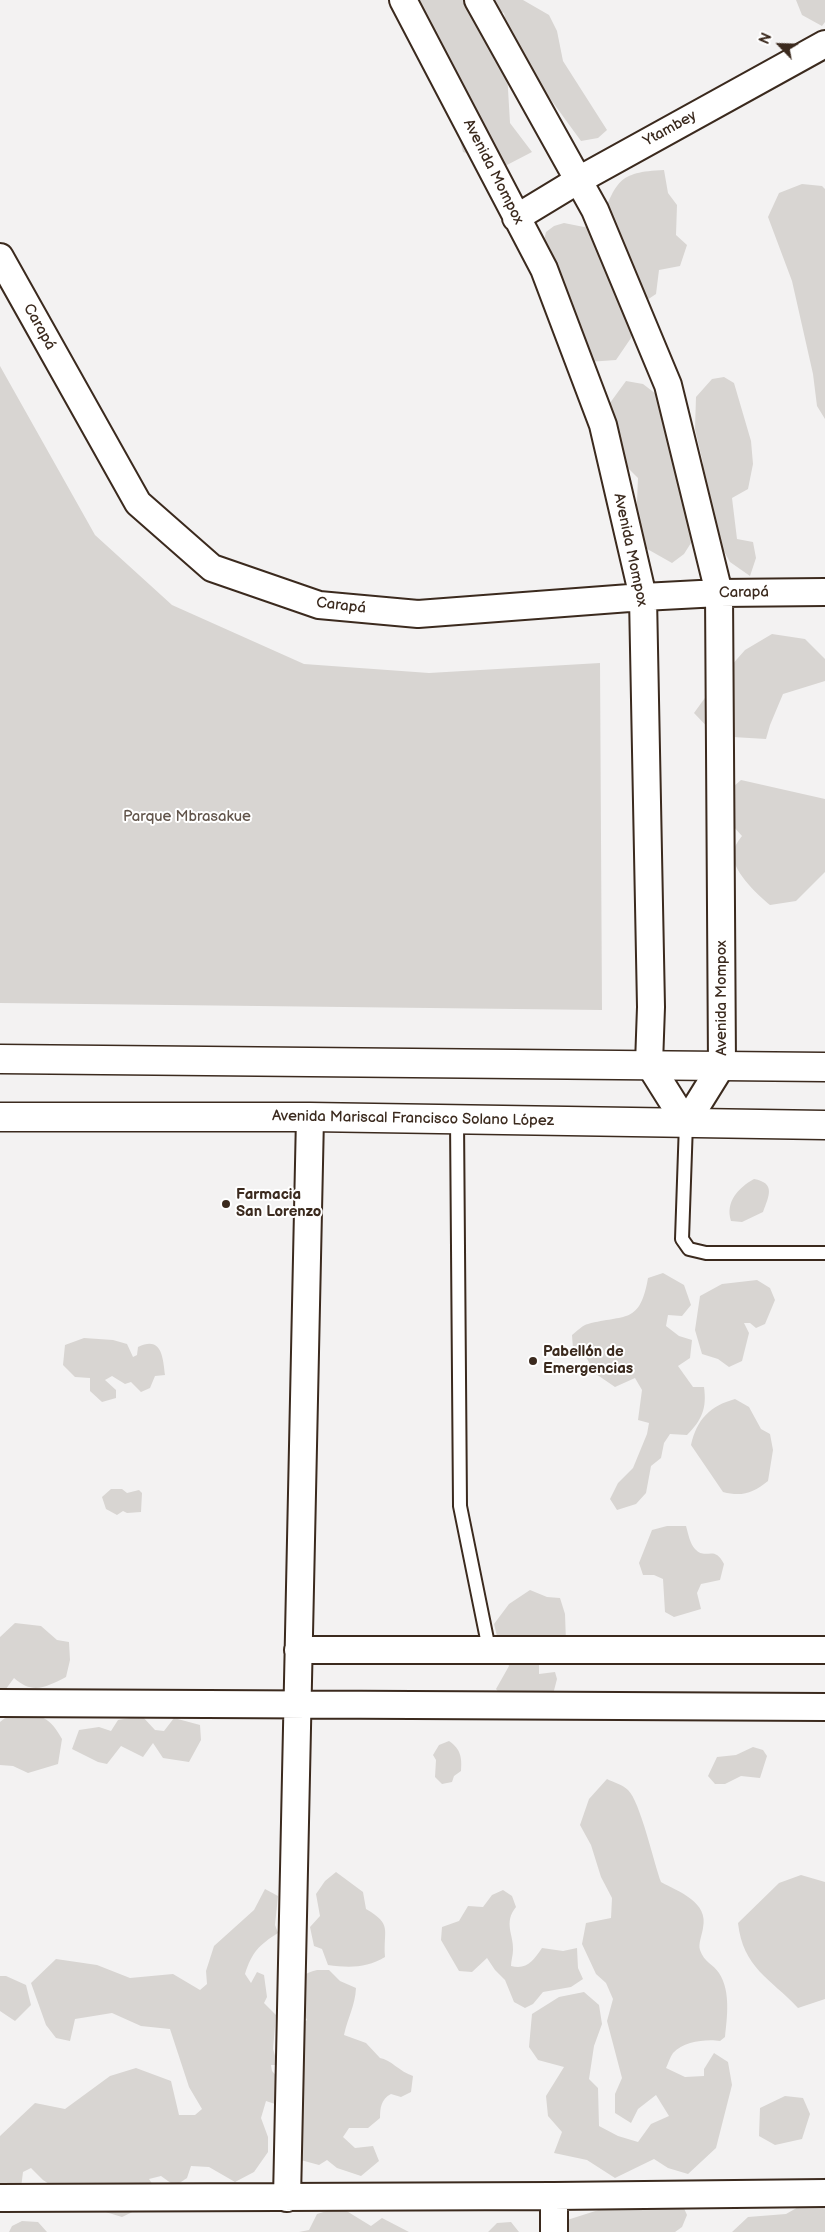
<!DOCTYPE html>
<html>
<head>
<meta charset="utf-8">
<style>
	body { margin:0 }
	#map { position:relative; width:825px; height:2232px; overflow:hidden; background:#f3f2f2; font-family:"Balsamiq Sans",sans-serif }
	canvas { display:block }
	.north { position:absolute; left:755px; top:20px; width:50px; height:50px; -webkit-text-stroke:4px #fff; paint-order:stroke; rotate:294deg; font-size:14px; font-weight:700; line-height:20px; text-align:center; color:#3b2a1e }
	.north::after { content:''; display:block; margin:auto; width:18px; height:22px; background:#3b2a1e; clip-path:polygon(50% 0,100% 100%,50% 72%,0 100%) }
</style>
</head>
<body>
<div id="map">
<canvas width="825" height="2232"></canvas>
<div class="north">N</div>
</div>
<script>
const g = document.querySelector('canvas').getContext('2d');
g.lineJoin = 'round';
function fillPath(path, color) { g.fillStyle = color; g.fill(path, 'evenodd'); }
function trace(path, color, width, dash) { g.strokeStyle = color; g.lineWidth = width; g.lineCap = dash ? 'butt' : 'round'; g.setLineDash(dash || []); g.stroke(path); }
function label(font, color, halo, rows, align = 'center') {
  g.font = font + ' "Balsamiq Sans",sans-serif'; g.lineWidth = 4; g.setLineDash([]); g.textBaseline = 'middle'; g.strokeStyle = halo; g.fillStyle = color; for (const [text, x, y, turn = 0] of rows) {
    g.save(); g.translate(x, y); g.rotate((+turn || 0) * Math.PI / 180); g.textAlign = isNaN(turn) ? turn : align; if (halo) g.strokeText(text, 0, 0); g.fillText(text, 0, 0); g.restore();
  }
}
const green = new Path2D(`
	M402 0H466L479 32 507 72 510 123 532 152 505 166 463 152 452 108Z
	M470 0H523L549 15 557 31 563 61 607 130 598 138 581 141 511 45 504 13Z
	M796 0H825V22L822 26 802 15Z
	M664 170 668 193 677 205 676 235 687 245 680 266 659 270 656 294 635 308 631 338 616 360 574 363 539 259 546 232 554 226 564 223 584 227 600 222C617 182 617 172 664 170Z
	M802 184 822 186 825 189V419L817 406 813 374 792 281 768 217 779 193Z
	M0 366 95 535 172 605 304 664 429 673 600 663 602 1010 0 1003Z
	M724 377 734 383 751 441 753 464 748 489 732 498 737 539 753 542 756 558 750 576 730 562 697 503 703 463 695 429 696 397 712 379Z
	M626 381 643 384 656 394 675 442 686 516 696 535 684 554 672 563 642 546 636 524 638 478 624 464 607 407Z
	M772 634 805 639 825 659V681L783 694 770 725 766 739 716 736 694 713 715 684 745 650Z
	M741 780 825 799V872L796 901 770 905C758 895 728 868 734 850 735 845 739 840 742 836L713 804Z
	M754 1179C776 1183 769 1196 763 1212L742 1222 731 1221C725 1202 738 1188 754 1179Z
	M663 1273 684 1285 691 1305 682 1316 668 1315 666 1326 679 1336 692 1340 690 1358 678 1366 693 1387H704C707 1408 702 1420 687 1435L670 1434 664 1443 661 1458 651 1466 646 1493 636 1504 617 1510 610 1499 618 1483 633 1468 647 1434 649 1423 638 1420 642 1390 635 1378 615 1387 596 1374 586 1357 573 1349 572 1335C577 1331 583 1325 588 1324 625 1314 640 1325 648 1278Z
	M757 1280 770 1288 775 1300 765 1324 756 1328 750 1323H744L749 1333 742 1361 729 1367 718 1359 702 1354 695 1330 700 1296 722 1284Z
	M84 1338 113 1340 127 1344 133 1357 137 1355 138 1347C162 1335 163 1358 165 1375L155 1376 150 1388 141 1392 131 1382 125 1384 112 1376 105 1380 116 1390V1398L102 1402 90 1391V1378L75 1377 63 1365 65 1345Z
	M735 1399 749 1407 761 1429 770 1434 773 1450 768 1481C753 1493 742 1497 723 1492L691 1445C697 1419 710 1406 735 1399Z
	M111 1489H122L127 1493 139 1490 142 1493 141 1512 127 1513 123 1511 117 1515 106 1509 102 1497Z
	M667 1526H686C688 1533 690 1544 695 1549 706 1561 714 1544 724 1564L720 1580 701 1584 697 1593 701 1609 674 1617 665 1612 663 1579 654 1575H643L639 1563 652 1530Z
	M530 1590 547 1597 560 1598 565 1614 566 1642 539 1662V1674L555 1672 557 1679 551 1702 513 1710 496 1689 509 1666 497 1636 494 1624 509 1604Z
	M15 1623 41 1626 57 1640 69 1642 70 1660 66 1677C46 1687 33 1695 14 1678L3 1693H0V1637Z
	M10 1714C39 1716 47 1712 62 1739L58 1764 28 1773 13 1766 0 1765V1722Z
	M142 1716 155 1730 164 1731 174 1718 200 1725 201 1740 189 1762 163 1758 153 1743 143 1757 121 1746 107 1764 98 1762 72 1749 79 1730 99 1727 111 1731 118 1720Z
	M449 1741C461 1749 462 1758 461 1771L454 1776 452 1782 442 1784 435 1777 436 1760 433 1755 439 1745Z
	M753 1747 763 1750 767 1756 760 1778 741 1776 725 1784H715L708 1776 717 1757 736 1755Z
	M607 1779C613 1782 623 1785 628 1790 640 1801 654 1863 661 1882 679 1892 709 1902 703 1928 702 1935 698 1944 700 1950 704 1962 713 1964 719 1973 731 1991 727 2018 725 2037L720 2041C707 2039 684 2041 673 2053 670 2057 668 2064 666 2068L685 2077 704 2076V2069L714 2053 728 2062 732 2085 716 2148 688 2174 668 2168 654 2159 615 2178 587 2160 554 2153 562 2132 548 2116 546 2096 564 2067 538 2060 529 2047 532 2014 559 1997 584 1992 599 2005 602 2024 594 2046 589 2079 598 2088 599 2126 618 2136 638 2142 651 2124 669 2116 656 2095 638 2109 631 2123 615 2113V2094L622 2078 607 2021 613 1999 606 1983 596 1974 582 1944 586 1923 611 1918 612 1898 601 1877 591 1845 580 1825 589 1799Z
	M336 1872 363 1892 366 1909C393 1925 383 1929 385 1957 367 1968 349 1968 328 1965L322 1949 314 1946 310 1927 320 1916 316 1894 325 1881Z
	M801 1875 825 1882V1999L798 2008C770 1978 743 1968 738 1923L779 1883Z
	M265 1889 278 1896 275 1925 278 1933C259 1945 252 1952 245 1974L251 1983 257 1972 264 1975 267 1997 264 2003 276 2015 273 2049 278 2065H271L272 2071 283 2083 281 2106 266 2101 261 2118 268 2137V2152L254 2172 235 2182 209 2167 191 2166 187 2178 175 2186 161 2176 149 2179 153 2185 147 2205 122 2217 79 2204 43 2180 31 2168 23 2172 21 2188 0 2204V2136L35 2103 65 2109 110 2076 136 2068 171 2081 179 2115H195L202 2109 189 2087 170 2029 141 2026 112 2013 75 2019 70 2041 56 2038 46 2025 31 1983 56 1959 97 1965 130 1978 173 1974 200 1990 207 1984 206 1971 214 1946 254 1910Z
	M503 1890 512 1896 516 1907C503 1923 514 1935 513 1950 513 1955 511 1961 511 1966 527 1970 533 1961 542 1948L563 1951 577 1948 578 1968 583 1979 571 1987 543 1992 533 2004 525 2008 514 2002 505 1980 495 1970 487 1958 472 1972 459 1971 441 1940 442 1927 459 1921 468 1906 483 1907 492 1895Z
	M317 1970H329L340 1981 356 1988C355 2006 348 2017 344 2035L366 2043 380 2058C390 2059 400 2072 413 2076L411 2092 401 2097 391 2094C381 2099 380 2108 380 2118L368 2128H349L343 2137 355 2148 373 2146 379 2161 361 2176 337 2168 327 2160 319 2165 297 2159 296 2026 307 2020 294 1991C298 1978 304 1973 317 1970Z
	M0 1976H6L26 1985 31 2005 15 2021 0 2011Z
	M785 2096 803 2098 810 2114 802 2139 775 2145 759 2136 760 2108Z
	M825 2177V2232H732L748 2217 786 2214 809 2201Z
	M674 2186 687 2215 682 2227 675 2232H555L564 2221Z
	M340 2207 371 2226 382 2218 409 2232H299L309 2230 317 2214Z
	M22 2221 38 2222 47 2232H9L12 2226Z
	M511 2222 519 2232H488L497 2223Z`);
const lane = new Path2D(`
	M457 1119 460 1506 489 1649
	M686 1123 682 1239 689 1249 706 1253H825`);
const street = new Path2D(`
	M403 0 544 269 603 425 643 597 651 1007 649 1064 686 1123 722 1065 719 593 668 385 595 210 478 0
	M516 218 577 181 825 44
	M0 257 138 503 212 568 319 605 418 614 643 597 719 593 825 592
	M298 1650H825
	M0 1703 825 1707
	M0 2198 554 2196 825 2193
	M287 2198 310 1117
	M554 2232V2196`);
const primary = new Path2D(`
	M0 1059 825 1067
	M0 1117H310L825 1125`);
const markers = [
	[226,1204,5,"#3b2a1e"],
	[533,1361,5,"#3b2a1e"]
];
const streetNames = [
	["Ytambey",670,129,-29],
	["Avenida Mompox",493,172,63],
	["Carapá",39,327,61],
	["Avenida Mompox",630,550,78],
	["Carapá",744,593,-1],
	["Carapá",341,606,7],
	["Avenida Mompox",722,998,-90],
	["Avenida Mariscal Francisco Solano López",413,1119,1]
];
const parkNames = [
	["Parque Mbrasakue",187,817]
];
const poiNames = [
	["Farmacia",236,1195],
	["San Lorenzo",236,1212],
	["Pabellón de",543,1352],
	["Emergencias",543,1369]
];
fillPath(green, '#d8d5d2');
trace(lane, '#3b2a1e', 16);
trace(street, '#3b2a1e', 30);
trace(primary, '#3b2a1e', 31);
trace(lane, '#fff', 12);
trace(street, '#fff', 26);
trace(primary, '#fff', 28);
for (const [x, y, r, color] of markers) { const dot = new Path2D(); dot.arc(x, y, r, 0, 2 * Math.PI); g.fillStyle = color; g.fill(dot); trace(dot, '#fff', 2); }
label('15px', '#3b2a1e', '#fff', streetNames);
label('15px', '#62554b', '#fff', parkNames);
label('bold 15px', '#3b2a1e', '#fff', poiNames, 'left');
</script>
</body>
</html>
